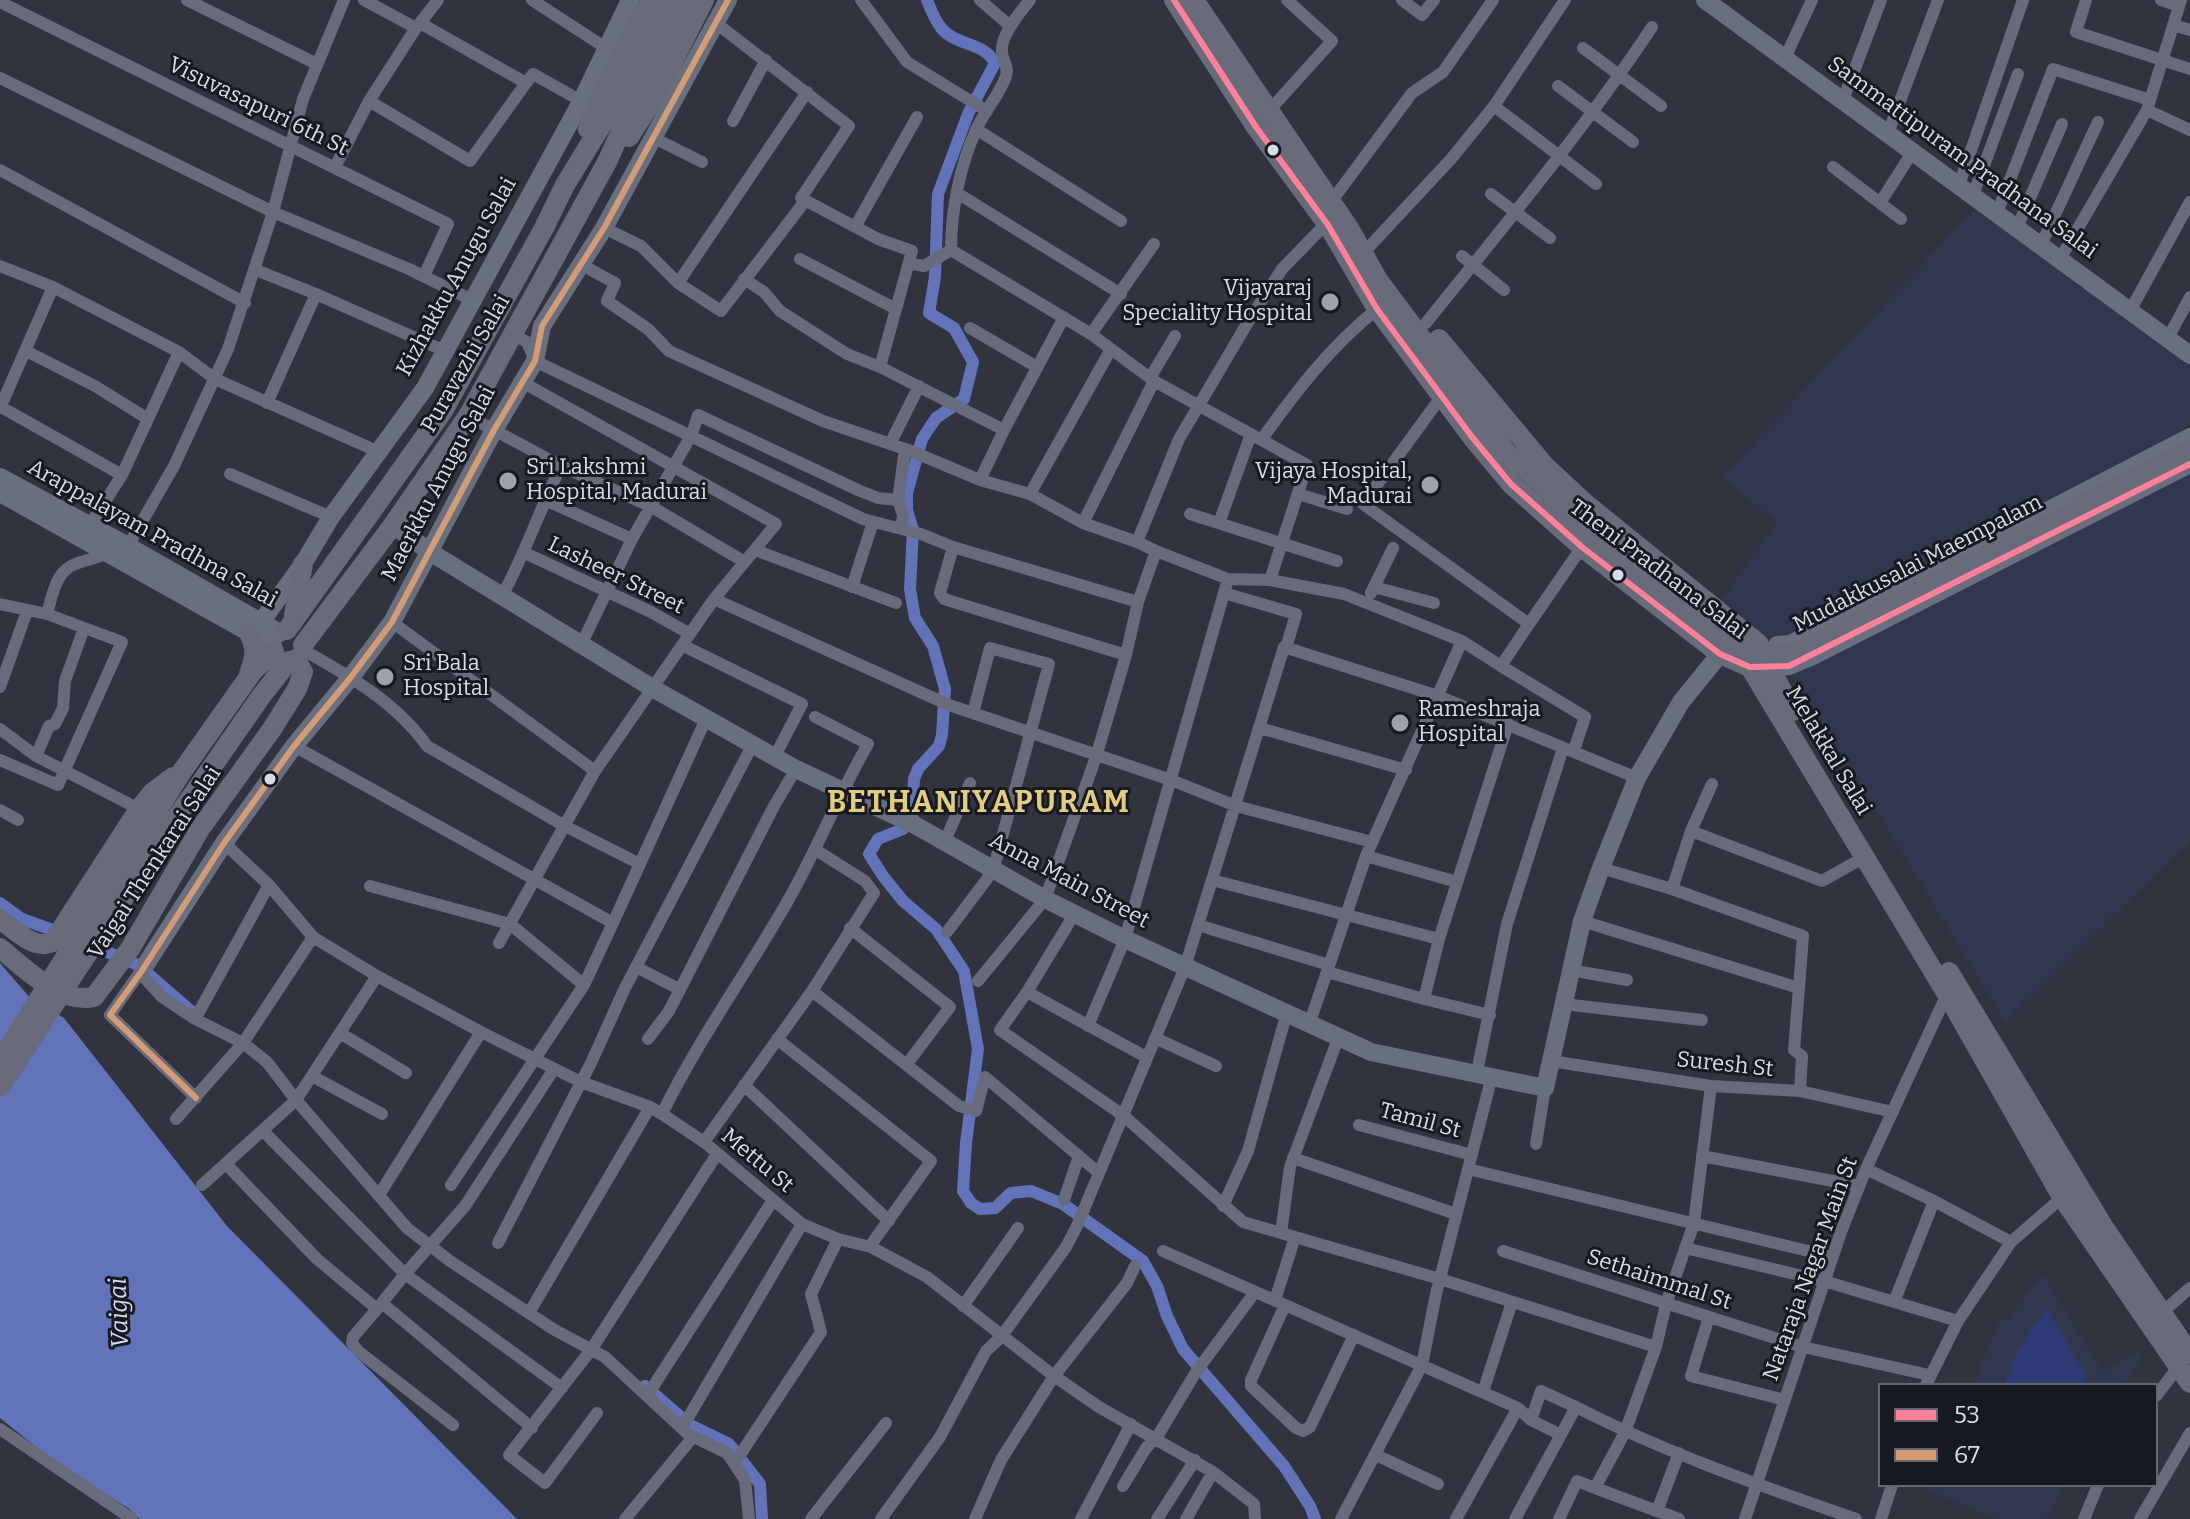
<!DOCTYPE html>
<html>
<head>
<meta charset="utf-8">
<style>
	body { margin:0 }
	#map { position:relative; width:2190px; height:1519px; overflow:hidden; background:#31343e; font-family:Bitter,serif }
	canvas { display:block }
	.legend { position:absolute; left:1878px; top:1383px; width:280px; height:104px; box-sizing:border-box; background:#171921; border:2px solid #646770; margin:0; padding:10px 14px; list-style:none; font-size:24px; color:#d8dce7 }
	.legend li { display:flex; align-items:center; gap:16px; height:40px }
	.legend b { width:40px; border:2px solid #646770 }
</style>
</head>
<body>
<div id="map">
<canvas width="2190" height="1519"></canvas>
<ul class="legend">
<li><b style="height:10px;background:#ff8098"></b>53</li>
<li><b style="height:10px;background:#d39c74"></b>67</li>
</ul>
</div>
<script>
const g = document.querySelector('canvas').getContext('2d');
g.lineJoin = 'round';
function fillPath(path, color) { g.fillStyle = color; g.fill(path, 'evenodd'); }
function trace(path, color, width, dash) { g.strokeStyle = color; g.lineWidth = width; g.lineCap = dash ? 'butt' : 'round'; g.setLineDash(dash || []); g.stroke(path); }
function label(font, color, halo, rows, align = 'center') {
  g.font = font + ' Bitter,serif'; g.lineWidth = 6; g.setLineDash([]); g.textBaseline = 'middle'; g.strokeStyle = halo; g.fillStyle = color; for (const [text, x, y, turn = 0] of rows) {
    g.save(); g.translate(x, y); g.rotate((+turn || 0) * Math.PI / 180); g.textAlign = isNaN(turn) ? turn : align; if (halo) g.strokeText(text, 0, 0); g.fillText(text, 0, 0); g.restore();
  }
}
const built = new Path2D(`
	M1981 202 2190 360V424L2174 435 1784 636 1761 635 1719 602 1777 523 1722 477Z
	M2190 469V841L2005 1022 1792 672Z
	M2043 1274 2102 1371 2138 1352 2143 1358 2123 1385H1972L2000 1319H2008Z
	M1929 1485H2065L2046 1519H1997L1927 1490Z`);
const green = new Path2D(`
	M2046 1308 2087 1377 2082 1385H2004L2017 1352Z`);
const water = new Path2D(`
	M0 963 31 999 64 1018 227 1226 517 1519H140L128 1508 64 1469 0 1418Z`);
const canal = new Path2D(`
	M927 0C931 10 935 21 942 29 957 46 984 42 995 63L968 114 938 194 935 277 929 313 954 328 973 362 964 399 936 418 922 439 907 493V510L913 530 910 589 915 618 933 646 945 689 942 735 939 746 918 769 914 779 912 817 903 829 878 839 869 854 883 876 903 901 936 929 964 971 978 1049 966 1143 963 1191 971 1203 980 1209 995 1208 1011 1193 1031 1191 1063 1204 1143 1261 1157 1286 1167 1316 1183 1349 1284 1466 1310 1506 1315 1519
	M0 903 22 919 64 934
	M88 944 138 965 192 1012
	M645 1386 690 1425 729 1444 760 1484 762 1519`);
const street = new Path2D(`
	M187 0 317 64
	M364 0 416 28 420 23 526 83 533 74 585 103
	M532 0 606 48
	M861 0 907 62 987 111
	M980 0 1009 25
	M1030 0C1020 12 1000 36 1002 52 1003 62 1009 67 1006 76 999 96 985 110 976 130 960 166 951 210 951 250L1091 334 1154 381 1307 465 1270 580 1228 579 1156 551
	M1402 0 1422 15 1434 0
	M1565 0 1494 106 1596 184
	M2086 0 2076 32 2190 69
	M2161 0 2179 6
	M0 2 448 224 424 276
	M420 23 438 0
	M716 23 849 126 801 198 878 239 912 251 880 367 1004 430
	M2173 25 2190 30
	M416 28 369 101 470 161 526 83
	M1583 48 1661 106
	M1785 58 1812 0
	M0 78 273 212 409 269 474 301
	M1558 86 1633 142
	M1843 100 1881 0
	M2147 110 2190 130
	M1268 112 1332 41 1287 0
	M733 121 766 60
	M976 129 1121 221
	M1888 133 1938 0
	M654 138 702 162
	M335 167 369 101
	M1833 167 1901 219
	M0 170 245 303
	M1959 185 2023 0
	M957 193 1121 294
	M1491 194 1550 238
	M1973 195 2018 74
	M805 201 721 311 678 283 807 92
	M1331 202 1412 93 1443 72 1493 0
	M1880 203 1913 151
	M1997 213 2053 69 2150 100
	M855 227 917 117
	M604 228 641 246 678 283
	M2017 228 2062 124
	M2041 245 2098 122
	M1369 247 1451 159 1494 106
	M1462 256 1504 290
	M800 259 896 309
	M2060 259 2147 110 2181 0
	M909 263 924 266 951 250
	M582 265 615 283 607 301 648 329 669 351 823 421 911 451 980 480 1030 494 1083 523 1137 542
	M0 266 53 287 179 352 215 379 379 452
	M256 270 316 294 445 351
	M744 279 764 292 780 311 847 354 880 367
	M2130 311 2190 202
	M1426 323C1504 226 1583 131 1652 27
	M970 328 1037 367
	M512 334 527 342 535 361 863 519 921 534 953 547 1138 602
	M1091 334 1154 244
	M2168 338 2190 297
	M26 351 95 386 148 419
	M1150 378 1175 336
	M267 403 316 294
	M1 407 122 475
	M0 408 53 287
	M468 416 561 466 652 507 743 561
	M1262 439C1297 390 1330 347 1377 309
	M890 444 919 386
	M230 474 331 517
	M980 480 1004 430 1064 317
	M1030 494 1111 349
	M1298 494 1347 509
	M545 500 632 539
	M1190 514 1337 561
	M1083 523 1154 381
	M1219 523 1251 434
	M90 525 122 475 179 352
	M901 529 903 515 898 500 905 449
	M128 546 174 466 228 349 273 212 303 99 344 0
	M953 547 940 593 944 599 1126 655
	M755 550 896 603
	M525 553 651 612 690 634
	M1270 580 1344 594 1462 641 1501 666 1529 624 1363 504 1441 397
	M852 587 873 522
	M1374 587 1434 603
	M1224 593 1296 614 1286 648
	M1371 593 1393 548
	M502 596C525 554 540 509 561 466
	M714 599 949 705 1171 780 1236 806 1372 842
	M0 604 47 614 122 642 58 785 0 760
	M47 614C53 594 55 570 78 563 89 559 98 558 108 553
	M392 622 595 771
	M1529 624 1582 547
	M582 643 632 539 692 434 698 415 858 490 878 498 898 500
	M684 646 802 704 775 756
	M303 650C348 675 397 703 427 746L563 825 640 864
	M1501 666 1585 717 1574 750
	M0 687 27 611
	M1260 728 1406 770
	M0 729 36 756 139 809
	M294 746 613 923 706 719
	M36 756 49 726 55 724 63 708 65 681 84 628
	M0 810 18 820
	M1691 831 1712 784
	M945 841 970 783
	M224 843 269 885 313 937 377 976 481 1032 581 1082 650 1107 662 1114 704 1142 802 1224 838 1239 871 1247 927 1277 1054 1376 1099 1407 1213 1472 1254 1504 1255 1519
	M1366 856 1457 882
	M1212 880 1439 939
	M370 886 510 924 584 985 613 923
	M1672 889 1691 831 1822 881 1863 858
	M1075 913 1027 992 1146 1057
	M1582 921 1799 988 1803 936 1672 889 1601 868
	M1198 925 1329 965
	M850 928 950 1007 907 1064
	M947 932 993 871 1049 664 990 648 973 713
	M499 943 595 771 714 599 776 524 522 382
	M636 967 679 989
	M143 968 110 1015 196 1098
	M1570 970 1627 980
	M1327 972 1424 999
	M140 973 162 997 195 1019 243 1043 267 1062 296 1100 407 1228 450 1261 553 1329 605 1357 688 1434 727 1453 745 1480 749 1519
	M978 981 1045 899 1096 757 1126 655 1138 602 1156 551 1137 542 1179 439 1248 322 1282 269 1319 231 1333 221
	M1799 988 1794 1050 1802 1056 1800 1091
	M812 991 959 1106 976 1111 985 1077 1099 1173
	M1027 992 1000 1030 1124 1116 1243 1222 1440 1279 1656 1347
	M1563 1004 1702 1020
	M1490 1015 1424 999 1439 939 1508 724
	M195 1019 269 885
	M1310 1022 1366 856 1462 641
	M1088 1026 1125 939 1228 579
	M340 1033 406 1073
	M1155 1038 1216 1066
	M648 1039 669 1011 774 806 796 769
	M777 1039 931 1161 870 1246
	M1551 1061 1711 1086 1800 1091 1893 1112
	M1477 1072 1507 924 1563 748
	M312 1076 382 1114
	M744 1085 889 1221
	M662 1114C699 1038 749 970 790 897 818 847 839 794 868 744L815 717
	M176 1119 243 1043 313 937
	M1359 1125 1472 1155
	M263 1131 405 1274 465 1206 554 1069
	M704 1142 812 991 874 893 865 881 816 850
	M1536 1144 1545 1088
	M1702 1156 1859 1186
	M1293 1158 1456 1214
	M226 1164 317 1259 377 1309 405 1274 562 1388
	M1468 1169 1833 1257
	M1866 1169 1934 1201
	M202 1185 296 1100 377 976
	M451 1185 584 985
	M379 1195 481 1032
	M1064 1200 1079 1156
	M1223 1206 1248 1151 1287 1012
	M1281 1233 1290 1167 1339 1036
	M498 1243 591 1063 624 990 753 744
	M1685 1248 1824 1281 1958 1321
	M1163 1251 1518 1408 1456 1519
	M1503 1251 1803 1347 1929 1375
	M1275 1300 1295 1237
	M1894 1302 1934 1201 2011 1242
	M382 1303 532 1428
	M1285 1305 1251 1380V1386L1296 1428 1303 1431 1310 1427 1354 1335
	M963 1306 1018 1228
	M377 1309 353 1337 352 1343 358 1351 453 1425
	M529 1313 650 1107
	M2159 1315 2190 1288
	M1709 1317 1691 1376 1785 1400
	M1926 1385 1958 1321 2011 1242 2066 1194
	M1483 1392 1512 1302
	M647 1396 773 1200
	M2156 1396 2179 1366
	M1518 1408 1531 1420 1541 1391 1576 1407
	M597 1413 545 1483 509 1455 591 1350 717 1154
	M1531 1420 1561 1435
	M682 1428 802 1224
	M0 1429 132 1519
	M1679 1453 1657 1511 1679 1519
	M1376 1455 1438 1484
	M734 1464 821 1332 811 1294 838 1239
	M1123 1486 1146 1448 1157 1437 1196 1372 1255 1292
	M1595 1488 1657 1511
	M625 1519 693 1437
	M811 1519 886 1423
	M881 1519 940 1437 986 1351 1001 1337 1066 1247 1077 1226 1185 967 1284 647 1438 696 1637 778
	M975 1519 1001 1460 1054 1376 1127 1283 1135 1266
	M1081 1519 1131 1424
	M1157 1519 1195 1460
	M1186 1519 1213 1472
	M1341 1519 1422 1365 1436 1294 1492 1076
	M1515 1519 1576 1407C1666 1453 1761 1486 1856 1519
	M1559 1519 1577 1481 1595 1488 1625 1432 1656 1347 1666 1304 1694 1223 1711 1086
	M1745 1519 1841 1232 1866 1169 1947 994
	M1881 1519 1892 1485
	M2084 1519 2098 1485
	M2140 1519 2190 1433`);
const secondary = new Path2D(`
	M1705 0 2190 355
	M0 477 128 546 280 633
	M0 493 273 646
	M393 525 430 552 654 689 796 769 915 825 1045 899 1125 939 1371 1052 1545 1088 1582 921 1601 868 1637 778 1681 702 1720 654
	M261 622 303 564 331 517 425 388 581 102 630 0
	M1777 645 1790 644 2190 437
	M1768 668 1789 666 1813 656 2190 464
	M146 964 224 843 294 746 351 677 392 622 494 430 535 361 542 326 604 228 728 0`);
const primary = new Path2D(`
	M1174 0 1256 127 1328 225 1377 309 1472 437 1511 484 1582 547 1720 654 1750 667 1768 668
	M1194 0 1349 228 1378 280 1507 453 1588 526 1730 643C1761 655 1780 659 1811 646L2190 451
	M588 129 615 67 651 0
	M629 137 656 95 704 0
	M1439 339 1544 465 1586 504 1759 644
	M294 615 303 564
	M287 630 443 411 544 228 565 185 609 113 671 0
	M249 633C257 649 255 658 249 674
	M303 645 393 525 468 416 607 162 640 89 688 0
	M1763 655 1793 711
	M1753 660 1750 667 1947 994 2062 1197 2190 1383
	M0 919C14 929 34 951 53 942L139 809 152 793 173 777
	M0 948C23 967 61 1005 94 997L130 949 200 829 272 729 297 689 303 672 296 659
	M1949 972 2103 1226 2190 1354
	M0 1061 183 770 253 671 274 651
	M0 1087 173 823 262 695 289 661`);
const bus1 = new Path2D(`
	M1174 0 1256 127 1328 225 1377 309 1472 437 1511 484 1582 547 1720 654 1750 667 1789 666 2190 464`);
const bus2 = new Path2D(`
	M196 1098 110 1015 141 972 224 843 294 746 351 677 392 622 494 430 535 361 542 326 604 228 728 0`);
const markers = [
	[1273,150,7,"#d8dce7"],
	[1330,302,10,"#9ea1ac"],
	[508,481,10,"#9ea1ac"],
	[1430,485,10,"#9ea1ac"],
	[1618,575,7,"#d8dce7"],
	[385,677,10,"#9ea1ac"],
	[1400,723,10,"#9ea1ac"],
	[270,779,7,"#d8dce7"]
];
const streetNames = [
	["Visuvasapuri 6th St",258,107,26],
	["Sammattipuram Pradhana Salai",1962,158,36],
	["Kizhakku Anugu Salai",457,277,-61],
	["Puravazhi Salai",466,364,-60],
	["Maerkku Anugu Salai",439,484,-62],
	["Arappalayam Pradhna Salai",152,534,29],
	["Mudakkusalai Maempalam",1918,564,-27],
	["Theni Pradhana Salai",1658,570,37],
	["Lasheer Street",616,576,26],
	["Melakkal Salai",1828,751,59],
	["Vaigai Thenkarai Salai",155,863,-57],
	["Anna Main Street",1069,881,28],
	["Suresh St",1725,1065,6],
	["Tamil St",1420,1121,15],
	["Mettu St",757,1161,40],
	["Nataraja Nagar Main St",1811,1269,-70],
	["Sethaimmal St",1659,1280,18]
];
const poiNames = [
	["Vijayaraj",1312,289,"right"],
	["Speciality Hospital",1312,314,"right"],
	["Sri Lakshmi",526,468],
	["Hospital, Madurai",526,493],
	["Vijaya Hospital,",1412,472,"right"],
	["Madurai",1412,497,"right"],
	["Sri Bala",403,664],
	["Hospital",403,689],
	["Rameshraja",1418,710],
	["Hospital",1418,735]
];
const waterNames = [
	["Vaigai",120,1313,-92]
];
const districtNames = [
	["BETHANIYAPURAM",979,804]
];
fillPath(built, '#31374e');
fillPath(green, '#2e3975');
fillPath(water, '#6273ba');
trace(canal, '#6273ba', 12);
trace(street, '#686b7b', 12);
trace(secondary, '#6a6f7f', 18);
trace(primary, '#676b7a', 20);
trace(bus1, '#ff8098', 6);
trace(bus2, '#d39c74', 6);
for (const [x, y, r, color] of markers) { const dot = new Path2D(); dot.arc(x, y, r, 0, 2 * Math.PI); g.fillStyle = color; g.fill(dot); trace(dot, '#171921', 3); }
label('22px', '#d8dce7', '#171921', streetNames);
label('22px', '#d8dce7', '#171921', poiNames, 'left');
label('italic 24px', '#d5dcf1', '#171921', waterNames);
g.letterSpacing = '2px';
label('bold 30px', '#e4cc7f', '#171921', districtNames);
g.letterSpacing = '0px';
</script>
</body>
</html>
